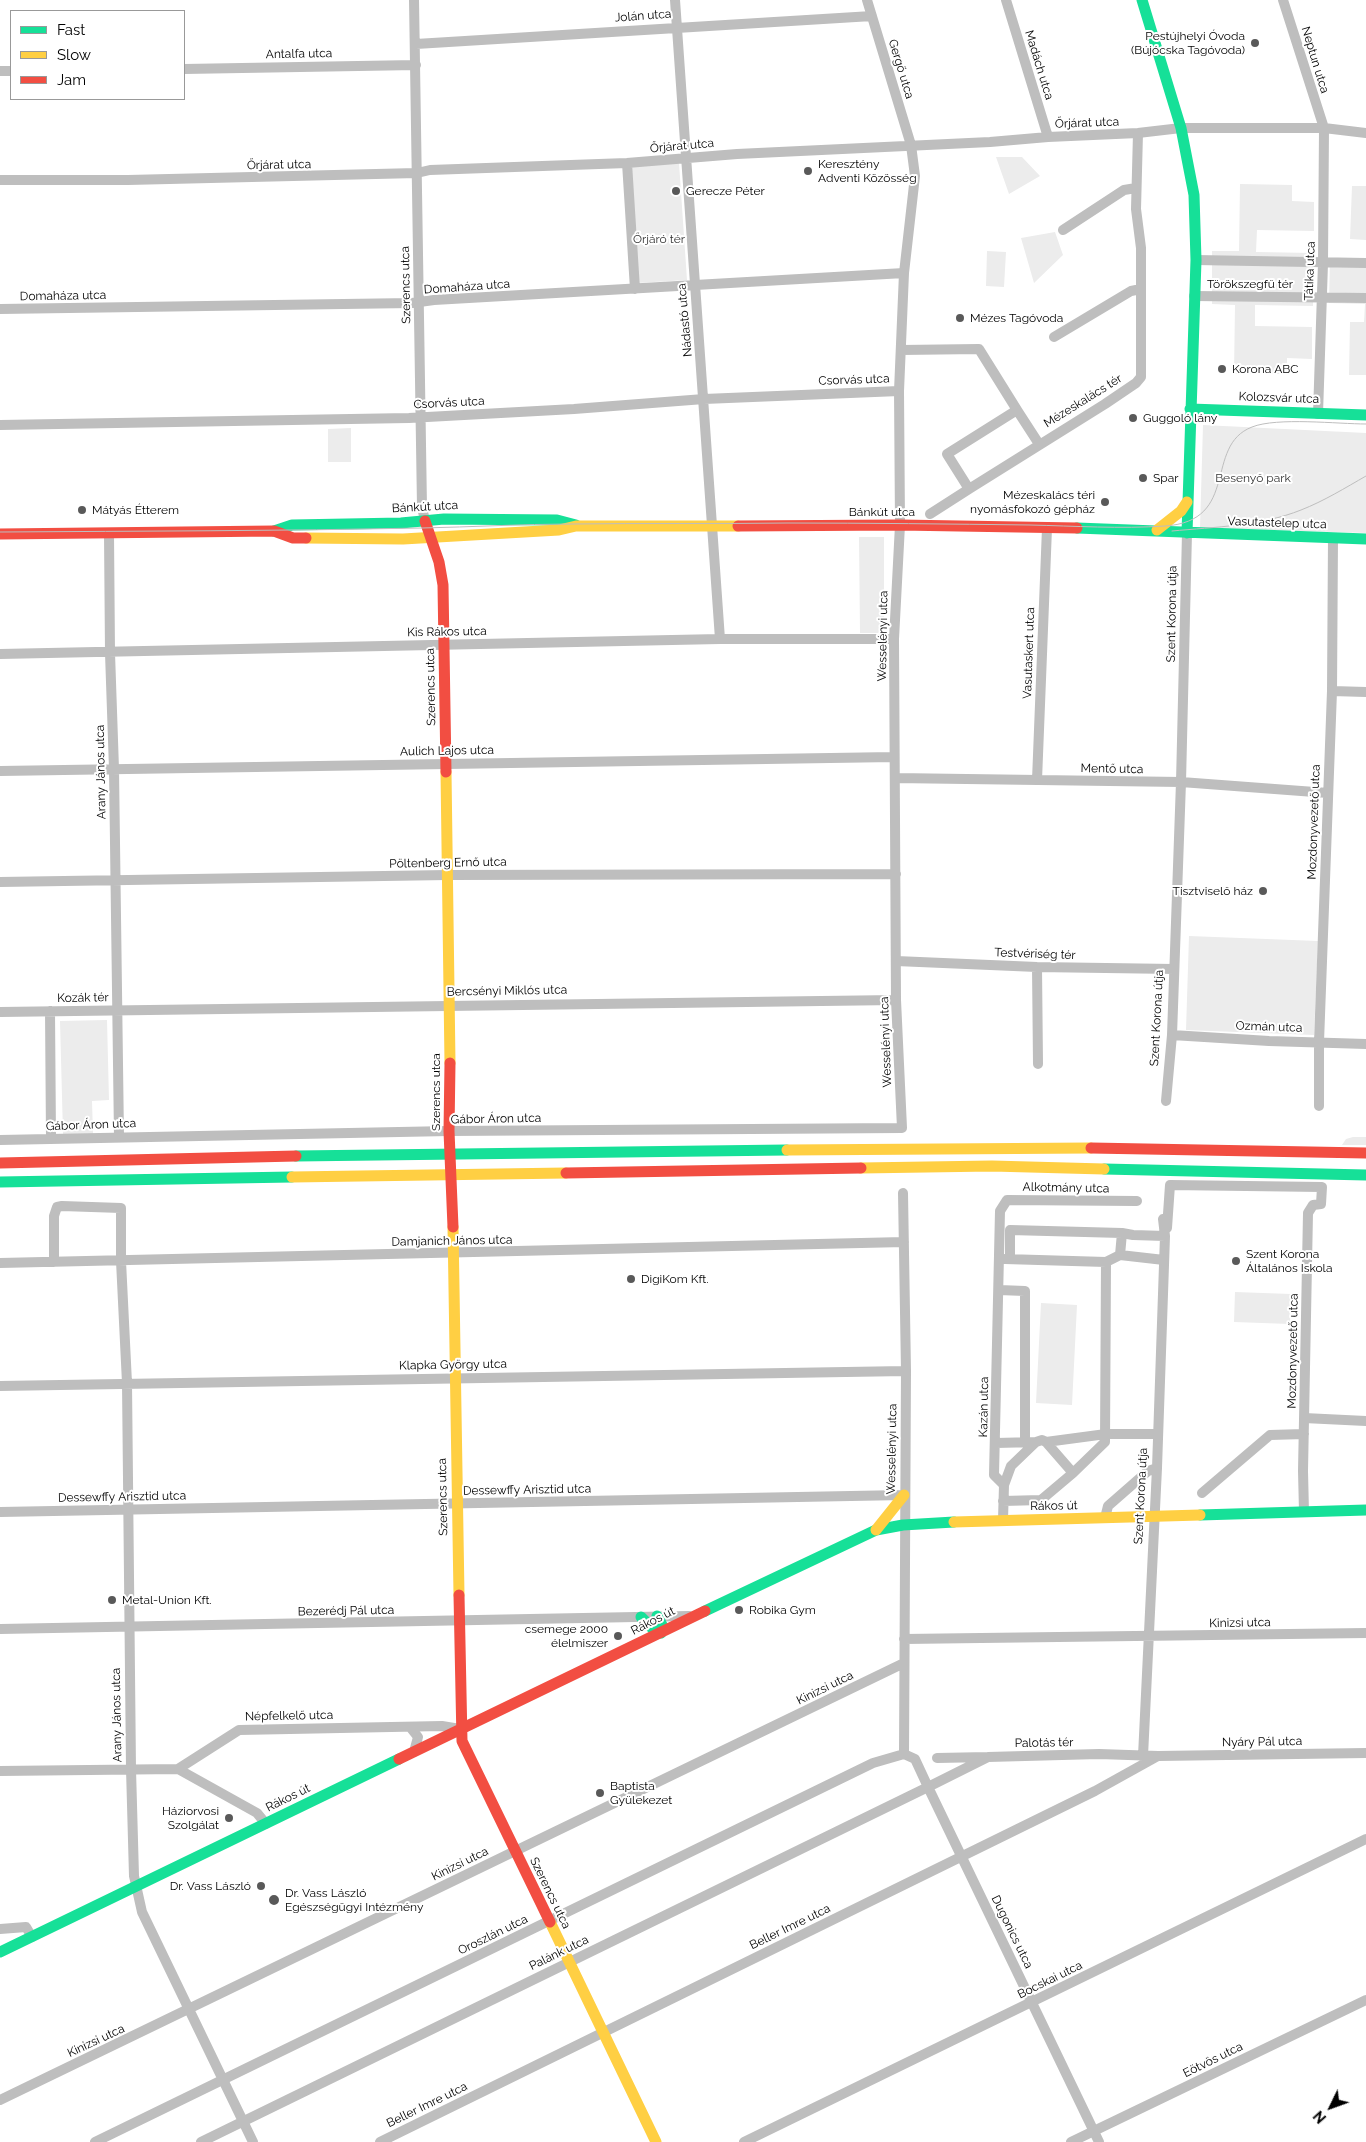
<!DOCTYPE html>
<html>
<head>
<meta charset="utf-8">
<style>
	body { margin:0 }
	#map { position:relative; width:1366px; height:2142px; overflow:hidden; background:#fff; font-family:Raleway,sans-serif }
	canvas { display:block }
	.legend { position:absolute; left:10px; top:10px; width:175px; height:90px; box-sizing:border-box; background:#fff; border:1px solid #999; margin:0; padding:6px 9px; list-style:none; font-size:15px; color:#000 }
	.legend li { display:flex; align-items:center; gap:10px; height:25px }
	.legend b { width:25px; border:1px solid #999 }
	.north { position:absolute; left:1306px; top:2082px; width:50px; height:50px; -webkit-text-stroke:4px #fff; paint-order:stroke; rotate:228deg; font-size:14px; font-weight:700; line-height:20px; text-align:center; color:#000 }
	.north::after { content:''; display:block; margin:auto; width:18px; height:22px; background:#000; clip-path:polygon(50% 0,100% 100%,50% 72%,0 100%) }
</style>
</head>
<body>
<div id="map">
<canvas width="1366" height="2142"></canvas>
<ul class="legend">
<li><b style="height:6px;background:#16e098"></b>Fast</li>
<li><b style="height:6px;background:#ffcf43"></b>Slow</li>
<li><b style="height:6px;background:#f24e42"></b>Jam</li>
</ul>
<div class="north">N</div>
</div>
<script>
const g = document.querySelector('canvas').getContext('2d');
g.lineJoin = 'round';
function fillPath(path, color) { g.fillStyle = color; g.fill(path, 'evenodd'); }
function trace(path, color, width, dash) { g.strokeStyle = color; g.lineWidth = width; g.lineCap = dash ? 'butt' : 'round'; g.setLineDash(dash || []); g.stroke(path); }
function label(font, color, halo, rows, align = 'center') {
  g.font = font + ' Raleway,sans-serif'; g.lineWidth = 4; g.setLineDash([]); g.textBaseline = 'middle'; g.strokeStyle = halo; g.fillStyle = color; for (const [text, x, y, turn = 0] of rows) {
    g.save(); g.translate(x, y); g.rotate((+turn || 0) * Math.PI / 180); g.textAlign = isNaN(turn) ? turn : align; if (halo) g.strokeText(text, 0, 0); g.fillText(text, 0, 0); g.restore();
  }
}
const green = new Path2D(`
	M996 157H1022L1040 176 1009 194Z
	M679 163 687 280 637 283 630 166Z
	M1240 184 1292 185V201L1314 202V231L1257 230 1256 252 1313 253V306L1255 305V326L1312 327V359L1287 358V374H1234L1235 305 1212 304V251H1239Z
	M1352 186H1366V240L1350 239Z
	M1055 232 1063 255 1034 283 1021 238Z
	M987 251 1006 252 1004 287 986 286Z
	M1366 253V375H1349L1350 322H1364L1365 304 1329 303 1330 258H1366Z
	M1203 425 1366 433V533L1200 528Z
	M351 428V462H328V429Z
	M859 537H884V633H860Z
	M1189 936 1318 941 1314 1035 1186 1030Z
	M107 1020 109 1100 92 1101 93 1134H63L60 1021Z
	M1353 1137H1366V1145H1342L1346 1139Z
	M1235 1292 1291 1294 1290 1324 1234 1322Z
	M1041 1303 1077 1305 1072 1405 1036 1403Z`);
const street = new Path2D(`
	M414 0 422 507 425 521
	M675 0 720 639
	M1006 0 1048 137
	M1283 0 1324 128 1323 263 1318 414
	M416 44 872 16
	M184 69 416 65
	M0 71H11
	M627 163 635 289
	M0 180H128L417 173 430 170 627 163 737 154 990 142 1048 137 1138 133 1181 128H1324L1366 133
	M1063 230 1124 190 1136 188
	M1196 260 1366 263
	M1194 296 1366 298
	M0 309 412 303 434 300 904 273
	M1054 337 1131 291 1141 289
	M901 350 979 349 1017 410
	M0 425 409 418 574 409 704 399 899 391
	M1039 444 1017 410 947 454 969 489 1105 404 1136 383 1141 377V248L1136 209 1138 133
	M930 514 969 489
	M109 534 110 653 114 769 119 1137
	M0 654 720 639H894
	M1332 691 1366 692
	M0 771 894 757
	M895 778 1181 782 1328 793
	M1037 780 1047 528
	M0 882 448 875 896 874
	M896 961 1037 967 1174 969
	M1037 967 1038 1064
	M50 1011 51 1139
	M0 1012 896 1000
	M1172 1035 1269 1041 1366 1044
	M1166 1101 1172 1035 1181 782 1187 533
	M1319 1106V1042L1332 691 1333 538
	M0 1140 449 1131 902 1128 896 1000 894 639 900 525 899 391 904 273 915 176 911 145 867 0
	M903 1193 906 1371 904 1754
	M1167 1228 1170 1185 1322 1187 1321 1204 1313 1205 1308 1213 1303 1471 1304 1512
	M1120 1255 1122 1233
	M1005 1259 1106 1262 1120 1255 1164 1260
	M1010 1259V1230L1122 1233 1133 1235 1165 1236
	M54 1262V1216L57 1207 62 1206 121 1208V1261L127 1383 131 1769 134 1876 142 1912 253 2142
	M0 1263 904 1242
	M999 1290 1025 1291V1442
	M0 1386 906 1371
	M1304 1418 1366 1421
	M1046 1442 1073 1473
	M996 1443 1036 1442 1042 1440 1046 1442 1106 1434H1158
	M1004 1485 1011 1466 1036 1442
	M1202 1493 1270 1435 1304 1434
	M1003 1501 1041 1500 1073 1473 1105 1442 1106 1262
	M0 1512 904 1495
	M1105 1518 1108 1506 1148 1471 1157 1468
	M1003 1520 1004 1485 994 1475 1000 1211 1007 1200 1137 1201
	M0 1629 689 1616
	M904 1639 1366 1633
	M410 1727 418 1737 414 1752
	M904 1754 915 1759 928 1787 988 1757 937 1758
	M1143 1756 1157 1468 1165 1236 1163 1219
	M1158 1756 1366 1753
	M178 1769 257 1813 266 1824
	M0 1771 178 1769 239 1730 442 1726 460 1729
	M0 1929 26 1927 32 1937
	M0 2100 904 1663
	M95 2142 873 1763 904 1754
	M201 2142 928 1787 1099 2142
	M380 2142 1095 1791 1158 1756 1099 1754 988 1757
	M744 2142 1366 1839
	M1071 2142 1366 2000`);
const fast = new Path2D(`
	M1142 0 1181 128 1194 195 1196 260 1187 533
	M1190 409 1366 415
	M1077 528 1366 539
	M274 531 292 525 401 523 444 519 557 520 576 525
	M296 1156 787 1150
	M1104 1169 1366 1175
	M0 1182 292 1177
	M1200 1515 1366 1510
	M705 1611 876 1530 903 1525 954 1522
	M657 1616 663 1627 661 1633
	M641 1617 655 1631 661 1633
	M0 1952 399 1759`);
const slow = new Path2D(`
	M1157 530 1181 511 1187 502
	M306 538 403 539 559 530 576 526H738
	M446 772 450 1063
	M787 1150 1091 1148
	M861 1168 992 1166 1104 1169
	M292 1177 566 1173
	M453 1227 459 1595
	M954 1522 1200 1515
	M876 1530 904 1495
	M550 1922 656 2142`);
const jam = new Path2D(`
	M425 521 439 562 443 585 446 772
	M738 526 900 525 1077 528
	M0 534 274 531 293 538H306
	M450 1063 449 1131 453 1227
	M1091 1148 1366 1153
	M0 1163 296 1156
	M566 1173 861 1168
	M459 1595 462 1741 550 1922
	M399 1759 705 1611`);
const tram = new Path2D(`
	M1172 531C1215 527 1261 526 1301 510 1324 501 1345 488 1366 476
	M0 532C141 531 281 531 422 528 472 527 522 524 572 524 643 523 715 524 787 523 868 523 949 524 1030 525 1075 526 1120 529 1165 526 1241 521 1203 446 1252 427 1277 417 1338 424 1366 424`);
const markers = [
	[1255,43,5,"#595959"],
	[808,171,5,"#595959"],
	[676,191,5,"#595959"],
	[960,318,5,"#595959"],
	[1222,369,5,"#595959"],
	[1133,418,5,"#595959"],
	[1143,478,5,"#595959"],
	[1105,502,5,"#595959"],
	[82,510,5,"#595959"],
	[1263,891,5,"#595959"],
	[1236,1261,5,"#595959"],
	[631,1279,5,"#595959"],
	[112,1600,5,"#595959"],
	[739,1610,5,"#595959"],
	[618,1636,5,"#595959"],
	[600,1793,5,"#595959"],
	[229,1818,5,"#595959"],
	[261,1886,5,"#595959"],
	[274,1900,6,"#595959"]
];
const streetNames = [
	["Jolán utca",643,16,-4],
	["Antalfa utca",299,54,-1],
	["Neptun utca",1315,60,73],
	["Madách utca",1039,65,73],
	["Gergő utca",901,69,73],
	["Őrjárat utca",1087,123,-2],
	["Őrjárat utca",682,146,-5],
	["Őrjárat utca",279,165,-1],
	["Tátika utca",1310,271,-88],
	["Törökszegfű tér",1250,284],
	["Szerencs utca",406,285,-91],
	["Domaháza utca",467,287,-4],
	["Domaháza utca",63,296,-1],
	["Nádastó utca",685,320,-95],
	["Csorvás utca",854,380,-2],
	["Kolozsvár utca",1279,398,2],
	["Mézeskalács tér",1083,401,-32],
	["Csorvás utca",449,403,-3],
	["Bánkút utca",425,507,-3],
	["Bánkút utca",882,512],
	["Vasutastelep utca",1277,523,2],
	["Szent Korona útja",1172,614,-89],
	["Kis Rákos utca",447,632,-1],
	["Wesselényi utca",883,636,-89],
	["Vasutaskert utca",1029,653,-88],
	["Szerencs utca",431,687,-91],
	["Aulich Lajos utca",447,751,-1],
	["Mentő utca",1112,769,1],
	["Arany János utca",101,772,-91],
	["Mozdonyvezető utca",1314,822,-88],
	["Pöltenberg Ernő utca",448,863,-1],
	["Testvériség tér",1035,954,2],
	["Bercsényi Miklós utca",507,991,-1],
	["Kozák tér",83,998,-1],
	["Szent Korona útja",1157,1018,-87],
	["Ozmán utca",1269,1027,2],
	["Wesselényi utca",886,1042,-92],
	["Szerencs utca",436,1092,-90],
	["Gábor Áron utca",496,1119,-1],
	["Gábor Áron utca",91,1125,-2],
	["Alkotmány utca",1066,1188,1],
	["Damjanich János utca",452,1241,-1],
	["Mozdonyvezető utca",1293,1351,-89],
	["Klapka György utca",453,1365,-1],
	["Kazán utca",984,1407,-89],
	["Wesselényi utca",892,1449,-89],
	["Dessewffy Arisztid utca",527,1490,-1],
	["Szent Korona útja",1141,1496,-87],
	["Dessewffy Arisztid utca",122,1497,-1],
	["Szerencs utca",443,1497,-91],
	["Rákos út",1054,1506,-1],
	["Bezerédj Pál utca",346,1611,-1],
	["Rákos út",653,1621,-27],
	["Kinizsi utca",1240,1623,-1],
	["Kinizsi utca",825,1688,-26],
	["Arany János utca",117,1715,-91],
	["Népfelkelő utca",289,1716,-1],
	["Nyáry Pál utca",1262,1742,-1],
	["Palotás tér",1044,1743,-1],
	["Rákos út",288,1798,-26],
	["Kinizsi utca",460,1864,-26],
	["Szerencs utca",550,1893,64],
	["Beller Imre utca",790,1927,-26],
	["Dugonics utca",1012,1932,64],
	["Oroszlán utca",493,1935,-26],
	["Palánk utca",559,1953,-26],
	["Bocskai utca",1050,1980,-26],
	["Kinizsi utca",96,2041,-25],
	["Eötvös utca",1213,2060,-26],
	["Beller Imre utca",427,2105,-26]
];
const poiNames = [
	["Pestújhelyi Óvoda",1245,36,"right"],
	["(Bújócska Tagóvoda)",1245,50,"right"],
	["Keresztény",818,164],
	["Adventi Közösség",818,178],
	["Gerecze Péter",686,191],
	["Mézes Tagóvoda",970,318],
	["Korona ABC",1232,369],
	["Guggoló lány",1143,418],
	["Spar",1153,478],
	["Mézeskalács téri",1095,495,"right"],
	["nyomásfokozó gépház",1095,509,"right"],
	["Mátyás Étterem",92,510],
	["Tisztviselő ház",1253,891,"right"],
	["Szent Korona",1246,1254],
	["Általános Iskola",1246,1268],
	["DigiKom Kft.",641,1279],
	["Metal-Union Kft.",122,1600],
	["Robika Gym",749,1610],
	["csemege 2000",608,1629,"right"],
	["élelmiszer",608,1643,"right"],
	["Baptista",610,1786],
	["Gyülekezet",610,1800],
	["Háziorvosi",219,1811,"right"],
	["Szolgálat",219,1825,"right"],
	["Dr. Vass László",251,1886,"right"],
	["Dr. Vass László",285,1893],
	["Egészségügyi Intézmény",285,1907]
];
const parkNames = [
	["Őrjáró tér",659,239],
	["Besenyő park",1253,478]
];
fillPath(green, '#ececec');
trace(street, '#bebebe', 10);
trace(fast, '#16e098', 11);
trace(slow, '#ffcf43', 11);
trace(jam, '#f24e42', 11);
trace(tram, '#bebebe', 1);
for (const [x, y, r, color] of markers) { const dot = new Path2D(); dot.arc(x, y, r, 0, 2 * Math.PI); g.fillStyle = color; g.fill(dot); trace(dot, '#fff', 2); }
label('12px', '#000', '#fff', streetNames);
label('12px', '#000', '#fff', poiNames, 'left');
label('12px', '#333', '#fff', parkNames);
</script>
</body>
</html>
